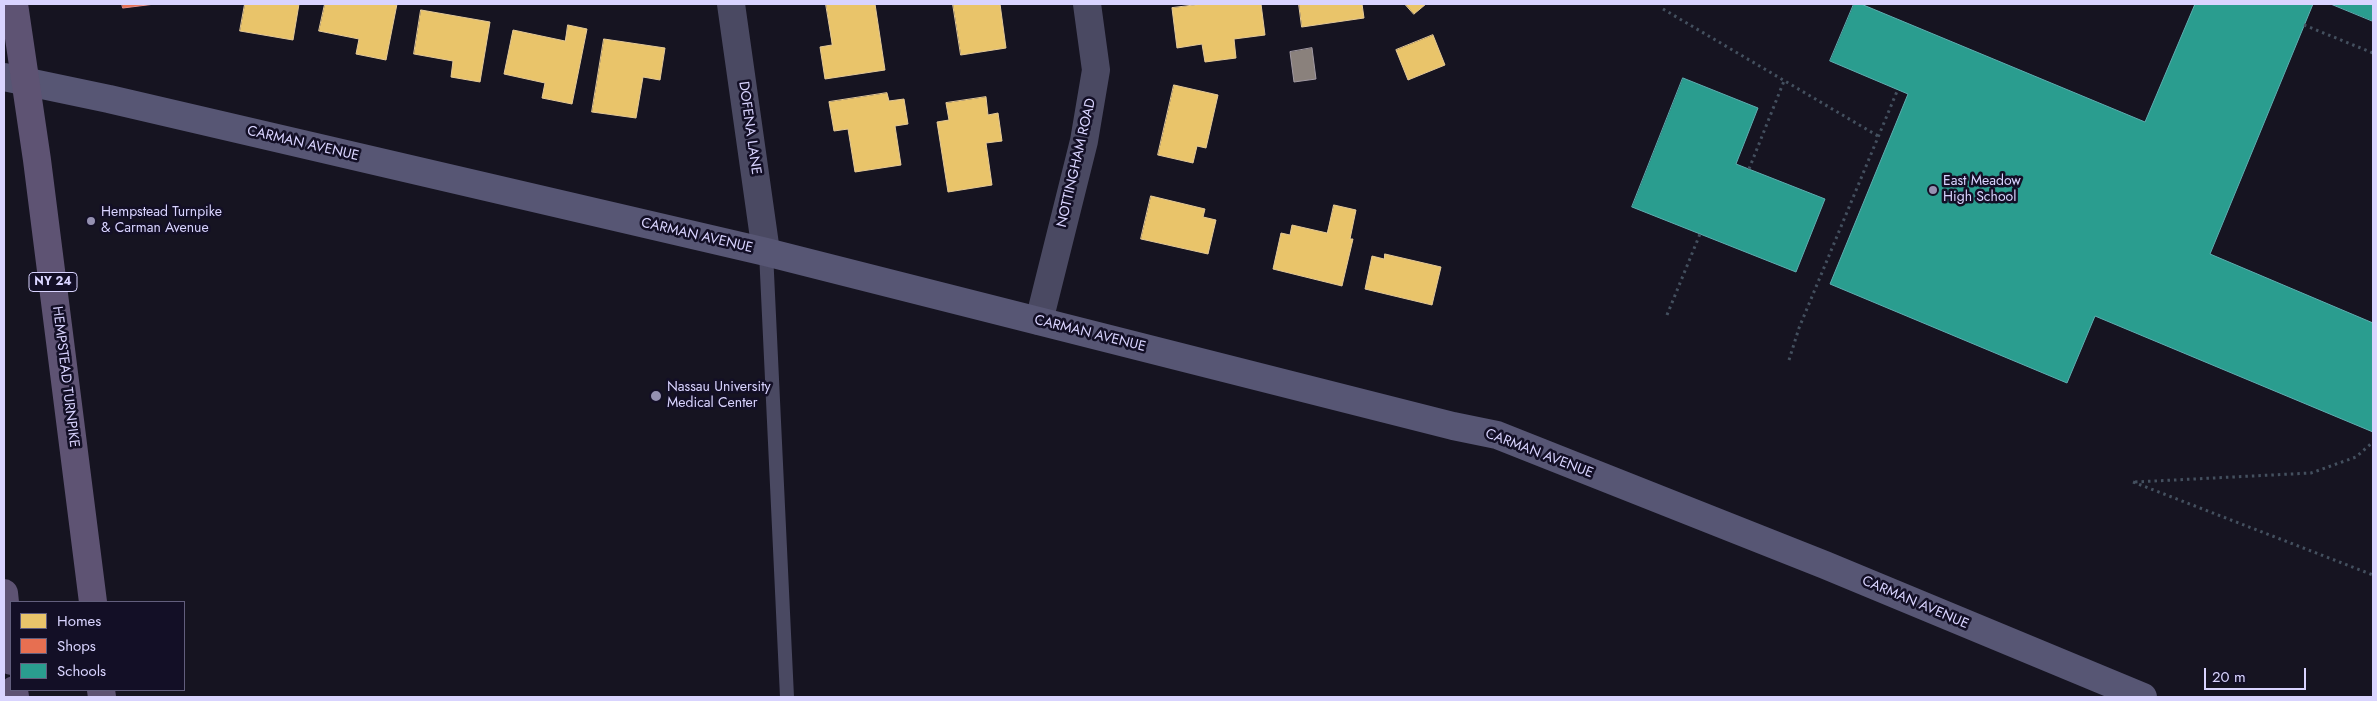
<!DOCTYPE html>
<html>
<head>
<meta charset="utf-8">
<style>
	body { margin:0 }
	#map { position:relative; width:2377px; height:701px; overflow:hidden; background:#161421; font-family:Jost,sans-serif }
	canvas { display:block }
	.frame { position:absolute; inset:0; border:5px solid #d9d4ff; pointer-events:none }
	.legend { position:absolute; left:10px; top:601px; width:175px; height:90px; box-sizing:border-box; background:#130f26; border:1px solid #625e7d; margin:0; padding:6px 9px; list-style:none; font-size:15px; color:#d9d4ff }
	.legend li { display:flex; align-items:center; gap:10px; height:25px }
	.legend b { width:25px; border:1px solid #625e7d }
	.scale { position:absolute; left:2204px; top:668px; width:102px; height:22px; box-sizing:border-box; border:2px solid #d9d4ff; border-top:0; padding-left:6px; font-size:15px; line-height:18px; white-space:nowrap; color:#d9d4ff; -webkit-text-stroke:4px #130f26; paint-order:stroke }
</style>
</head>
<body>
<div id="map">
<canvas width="2377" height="701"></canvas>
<div class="frame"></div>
<ul class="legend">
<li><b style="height:14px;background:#e9c46a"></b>Homes</li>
<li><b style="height:14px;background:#e76f51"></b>Shops</li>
<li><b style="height:14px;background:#2a9d8f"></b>Schools</li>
</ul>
<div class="scale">20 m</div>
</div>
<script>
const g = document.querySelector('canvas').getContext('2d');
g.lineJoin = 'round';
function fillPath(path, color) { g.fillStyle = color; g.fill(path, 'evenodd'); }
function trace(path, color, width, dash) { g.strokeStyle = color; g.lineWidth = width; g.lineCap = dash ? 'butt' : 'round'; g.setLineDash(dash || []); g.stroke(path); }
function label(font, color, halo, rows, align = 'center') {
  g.font = font + ' Jost,sans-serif'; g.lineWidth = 5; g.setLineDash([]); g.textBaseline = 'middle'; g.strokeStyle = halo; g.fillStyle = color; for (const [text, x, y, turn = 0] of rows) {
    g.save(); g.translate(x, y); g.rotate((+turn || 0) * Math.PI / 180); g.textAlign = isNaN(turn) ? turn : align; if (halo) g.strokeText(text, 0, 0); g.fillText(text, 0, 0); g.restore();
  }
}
const homes = new Path2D(`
	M245 4H299L293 40 240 31Z
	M325 4H397L386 60 356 54 359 39 319 31Z
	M826 4H875L885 70 825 79 820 47 832 45Z
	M953 4H1004H1000L1006 48 961 55Z
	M1203 4H1261L1265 35 1234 39 1236 58 1205 62 1202 44 1177 48 1172 8Z
	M1299 4H1362L1364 18 1302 27Z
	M1405 4H1426L1414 14Z
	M421 10 490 22 480 82 451 77 453 61 414 54Z
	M568 25 587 29 572 104 542 98 545 83 504 74 513 30 565 41Z
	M1433 35 1445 65 1408 80 1396 50Z
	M604 39 665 48 660 80 643 77 636 118 592 112Z
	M1174 85 1218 95 1206 148 1197 146 1193 163 1158 155Z
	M887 93 889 101 904 99 908 124 895 126 901 165 855 172 848 129 834 131 829 102Z
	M986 97 988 115 998 113 1002 141 986 143 992 185 948 192 937 122 949 120 946 103Z
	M1151 196 1205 209 1203 217 1216 220 1208 254 1141 239Z
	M1334 205 1356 210 1350 239H1353L1342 286 1273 269 1281 233 1290 235 1292 225 1327 233Z
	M1385 254 1441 267 1432 305 1365 289 1372 256 1384 259Z`);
const shops = new Path2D(`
	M122 4H155L123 8Z`);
const schools = new Path2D(`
	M1854 4H1861L2145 122 2195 4H2313L2210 254 2373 323V432L2095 316 2067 383 1830 284 1908 94 1830 61Z
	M2331 4H2373V21Z
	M1683 78 1758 108 1736 164 1825 199 1796 272 1632 207Z`);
const industry = new Path2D(`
	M1312 48 1316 79 1294 82 1290 52Z`);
const path = new Path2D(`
	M1663 9 1878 136
	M2304 25 2373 53
	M1749 169 1784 81
	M1667 315 1700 234
	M1789 360 1799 328 1898 89
	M2133 482 2373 575
	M2135 482 2311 473 2356 457 2373 442`);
const lane = new Path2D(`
	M766 252 787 697`);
const street = new Path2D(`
	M731 4 766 252
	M1039 321 1084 141 1096 70 1087 4`);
const secondary = new Path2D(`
	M4 77 109 99 766 252 1453 426 1497 435 1825 565 2143 697`);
const primary = new Path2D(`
	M14 4 37 160 93 602
	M4 593 11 661
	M14 690 15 697
	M101 690 102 697`);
const markers = [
	[1933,190,5,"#9591b1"],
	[91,221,5,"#9591b1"],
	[656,396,6,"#9591b1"]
];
const shields = [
	[53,282,48]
];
const shieldNames = [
	["NY 24",53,282]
];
const streetNames = [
	["DOFENA LANE",749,128,82],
	["CARMAN AVENUE",303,144,13],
	["NOTTINGHAM ROAD",1077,163,-77],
	["CARMAN AVENUE",697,236,13],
	["CARMAN AVENUE",1090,334,14],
	["HEMPSTEAD TURNPIKE",65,377,83],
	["CARMAN AVENUE",1539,454,21],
	["CARMAN AVENUE",1915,603,23]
];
const poiNames = [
	["East Meadow",1943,182],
	["High School",1943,198],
	["Hempstead Turnpike",101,213],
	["& Carman Avenue",101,229],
	["Nassau University",667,388],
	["Medical Center",667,404]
];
fillPath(homes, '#e9c46a');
trace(homes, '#e4c997', 1);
fillPath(shops, '#e76f51');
trace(shops, '#e38d85', 1);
fillPath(schools, '#2a9d8f');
trace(schools, '#5eaeb1', 1);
fillPath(industry, '#8a817c');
trace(industry, '#a29aa3', 1);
trace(path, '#44505f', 3, [2.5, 4]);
trace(lane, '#4a4962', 14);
trace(street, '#4a4962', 28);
trace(secondary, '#575674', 28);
trace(primary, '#5e5373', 28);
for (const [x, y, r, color] of markers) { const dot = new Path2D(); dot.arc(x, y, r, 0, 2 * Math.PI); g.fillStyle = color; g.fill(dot); trace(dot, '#130f26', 2); }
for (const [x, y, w] of shields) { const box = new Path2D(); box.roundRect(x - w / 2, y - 9.5, w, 19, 4); g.fillStyle = '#130f26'; g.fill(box); trace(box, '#d9d4ff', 1); }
label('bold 12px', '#d9d4ff', null, shieldNames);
label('14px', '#d9d4ff', '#130f26', streetNames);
label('14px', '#d9d4ff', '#130f26', poiNames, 'left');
</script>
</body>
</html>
